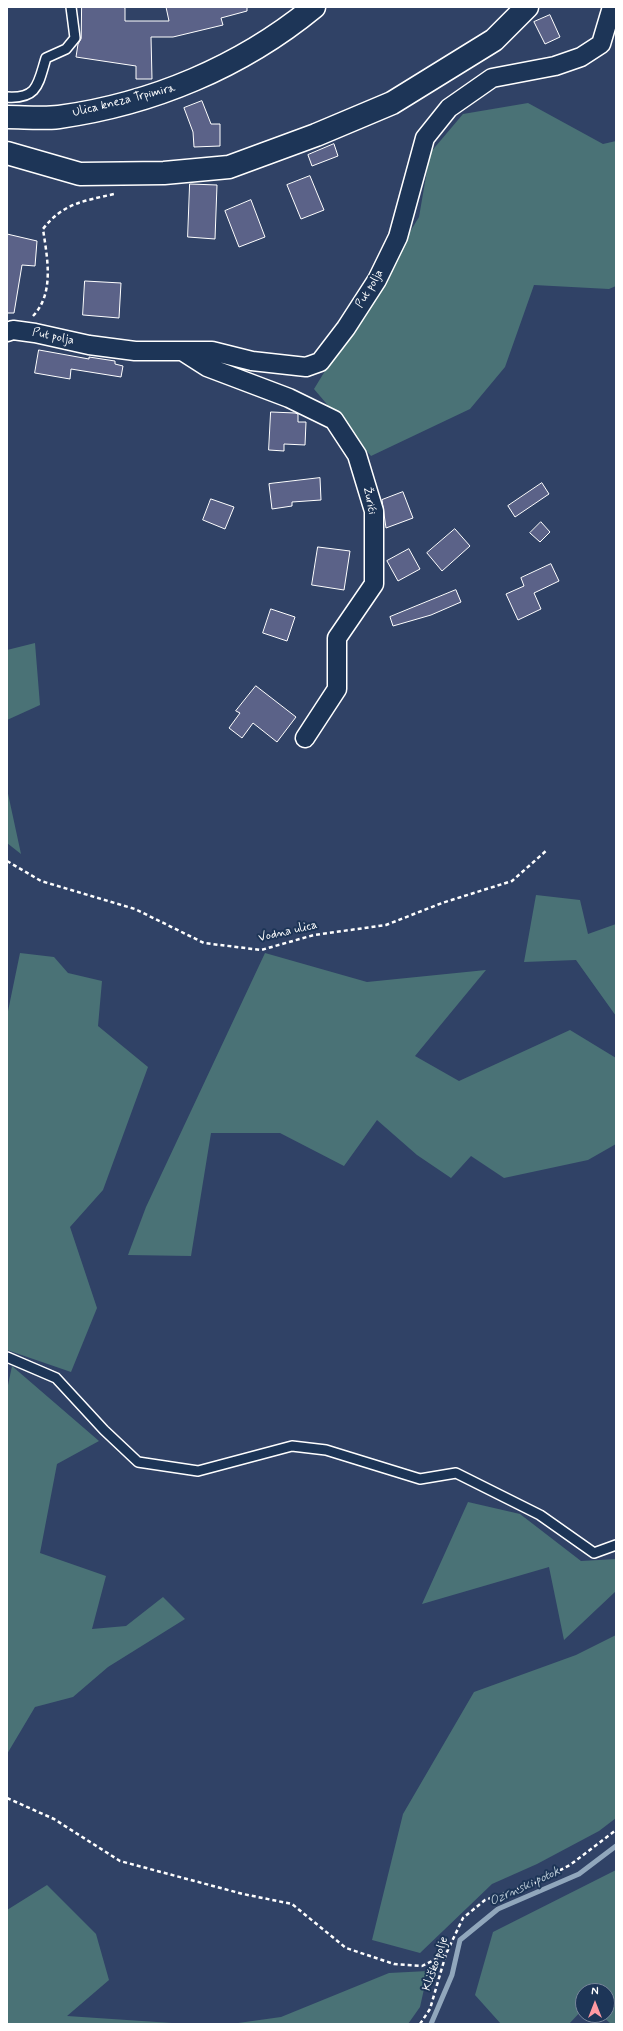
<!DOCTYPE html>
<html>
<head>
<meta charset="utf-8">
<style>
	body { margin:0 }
	#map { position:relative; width:623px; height:2031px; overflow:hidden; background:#304266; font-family:Mynerve,sans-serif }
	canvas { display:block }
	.frame { position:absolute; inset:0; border:8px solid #fff; pointer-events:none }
	.north { position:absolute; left:575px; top:1983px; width:40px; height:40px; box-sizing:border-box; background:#1d3557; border:1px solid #77869a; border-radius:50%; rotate:0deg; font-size:11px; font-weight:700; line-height:16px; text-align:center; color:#fff }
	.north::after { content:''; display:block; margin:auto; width:14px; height:18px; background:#ff9aa2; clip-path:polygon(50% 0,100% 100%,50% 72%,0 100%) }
</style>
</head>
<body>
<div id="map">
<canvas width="623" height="2031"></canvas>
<div class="frame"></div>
<div class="north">N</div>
</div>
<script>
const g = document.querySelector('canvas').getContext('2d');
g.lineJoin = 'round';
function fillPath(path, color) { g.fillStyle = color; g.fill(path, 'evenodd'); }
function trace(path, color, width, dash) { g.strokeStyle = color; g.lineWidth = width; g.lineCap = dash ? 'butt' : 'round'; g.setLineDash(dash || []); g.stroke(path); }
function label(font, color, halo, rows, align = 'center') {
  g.font = font + ' Mynerve,sans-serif'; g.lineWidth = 4; g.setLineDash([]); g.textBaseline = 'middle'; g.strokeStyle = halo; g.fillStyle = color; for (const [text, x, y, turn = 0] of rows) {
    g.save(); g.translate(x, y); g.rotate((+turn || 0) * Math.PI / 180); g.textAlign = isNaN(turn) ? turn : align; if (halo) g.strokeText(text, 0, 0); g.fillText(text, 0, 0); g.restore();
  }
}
const green = new Path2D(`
	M528 103 603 144 616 141V286L609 289 534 285 505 367 470 409 371 456 314 389 419 217 430 153 463 114Z
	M35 643 40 705 7 720V650Z
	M7 789 21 854 7 843Z
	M536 895 580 900 588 934 616 924V1016L576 960 524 962Z
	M20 953 54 957 68 973 102 981 98 1026 148 1067 103 1190 70 1227 97 1308 71 1372 7 1350V1016Z
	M265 953 367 982 486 970 415 1056 459 1081 570 1030 616 1058V1144L588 1160 504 1178 471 1156 451 1178 417 1155 377 1120 344 1166 280 1133H211L191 1256 128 1255 146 1207Z
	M12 1366 99 1441 57 1464 40 1553 106 1576 92 1629 126 1626 163 1597 185 1619 108 1667 73 1697 35 1707 7 1754V1390Z
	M468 1502 520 1514 581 1561 616 1559V1591L564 1640 549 1567 422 1604Z
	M616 1635V1818L599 1831 537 1864 492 1884 420 1953 372 1940 403 1814 474 1692 576 1655Z
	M616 1870V2024H611L601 2015H607V1991H583V2009L569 2024H501L475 1995 493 1932Z
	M47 1885 96 1934 109 1980 67 2016 187 2024H7V1910Z
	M428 1971 420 2007 408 2024H231L281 2017 389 1973Z`);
const stream = new Path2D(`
	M431 2024 452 1975 460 1940 498 1909 579 1874 616 1846`);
const building = new Path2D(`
	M82 7H123L125 8V21H169L166 7H247V11L221 18 223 25 173 37H151L152 79H136V66L76 57 78 44 81 39Z
	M550 15 560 37 545 44 534 22Z
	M202 101 211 124H220V146L194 147 193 132 184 108Z
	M334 144 338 156 312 166 308 155Z
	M310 176 324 210 301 219 287 185Z
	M190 184 217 185 215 239 188 237Z
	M251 200 265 237 239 247 225 211Z
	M7 234 37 241 35 266 22 265 14 313H7Z
	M85 281 121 283 119 318 83 315Z
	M39 350 89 359V357L115 361V364L123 366 121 377 71 369 70 379 35 373Z
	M271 412 295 413 298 414V422H306L305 445 284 444V451L269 450Z
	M320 478 321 500 292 502V506L272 509 269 484Z
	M542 483 549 494 515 517 508 506Z
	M403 492 413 518 386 528 382 500Z
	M211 499 234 507 225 529 203 520Z
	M541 522 550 532 540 542 530 533Z
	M455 529 470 546 442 571 427 553Z
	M318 547 350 551 344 590 312 585Z
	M409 549 420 569 398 581 387 561Z
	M551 564 559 581 534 593 541 609 518 620 506 594 524 586 521 578Z
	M456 590 461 602 431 615 393 626 390 617Z
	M271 609 295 617 287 641 263 633Z
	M256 686 296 717 277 742 253 723 242 738 229 728 240 713 236 711Z`);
const path = new Path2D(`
	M33 316C55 293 47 257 43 229 63 203 84 201 114 194
	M7 861 41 881 135 909 204 943 261 950 314 935 386 925 442 903 512 881 547 850
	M7 1798 54 1819 120 1861 243 1894 292 1904 346 1948 394 1964 422 1966 446 1954
	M420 2024 430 2009 446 1954 463 1918 485 1900 535 1883 570 1865 616 1830`);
const lane = new Path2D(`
	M7 97C38 99 38 84 46 58L66 49 75 38 71 7
	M7 1357 56 1378 104 1430 138 1462 198 1471 292 1446 326 1450 420 1479 456 1473 540 1515 594 1553 616 1545`);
const street = new Path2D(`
	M7 332 13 330 35 333 89 345 135 351H212L252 361 306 367 320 362 346 328 377 280 398 237 425 138 449 108 492 78 555 66 581 57 601 44 612 7
	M182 351 207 367 289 398 334 420 357 455 374 511V584L337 638V689L305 738`);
const secondary = new Path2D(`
	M7 117C24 117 42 119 59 117 152 104 241 67 314 7
	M7 153 80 174 164 173 229 167 316 135 392 103 494 40 527 7`);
const streetNames = [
	["Ulica kneza Trpimira",124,101,-14],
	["Put polja",370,289,-59],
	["Put polja",53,337,12],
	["Žurići",369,501,78],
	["Vodna ulica",288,932,-13],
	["Kliško polje",436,1964,-71]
];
const waterNames = [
	["Ozrnski potok",525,1887,-25]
];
fillPath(green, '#4a7276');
trace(stream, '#91a7bc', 5);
fillPath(building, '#5b6288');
trace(building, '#fff', 1);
trace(lane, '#fff', 12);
trace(street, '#fff', 21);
trace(secondary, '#fff', 25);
trace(path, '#fff', 2.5, [4, 3]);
trace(lane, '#1d3557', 9);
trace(street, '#1d3557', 18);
trace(secondary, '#1d3557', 22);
label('12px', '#fff', '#1d3557', streetNames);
label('italic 13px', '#b5c5d2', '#1d3557', waterNames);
</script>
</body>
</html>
